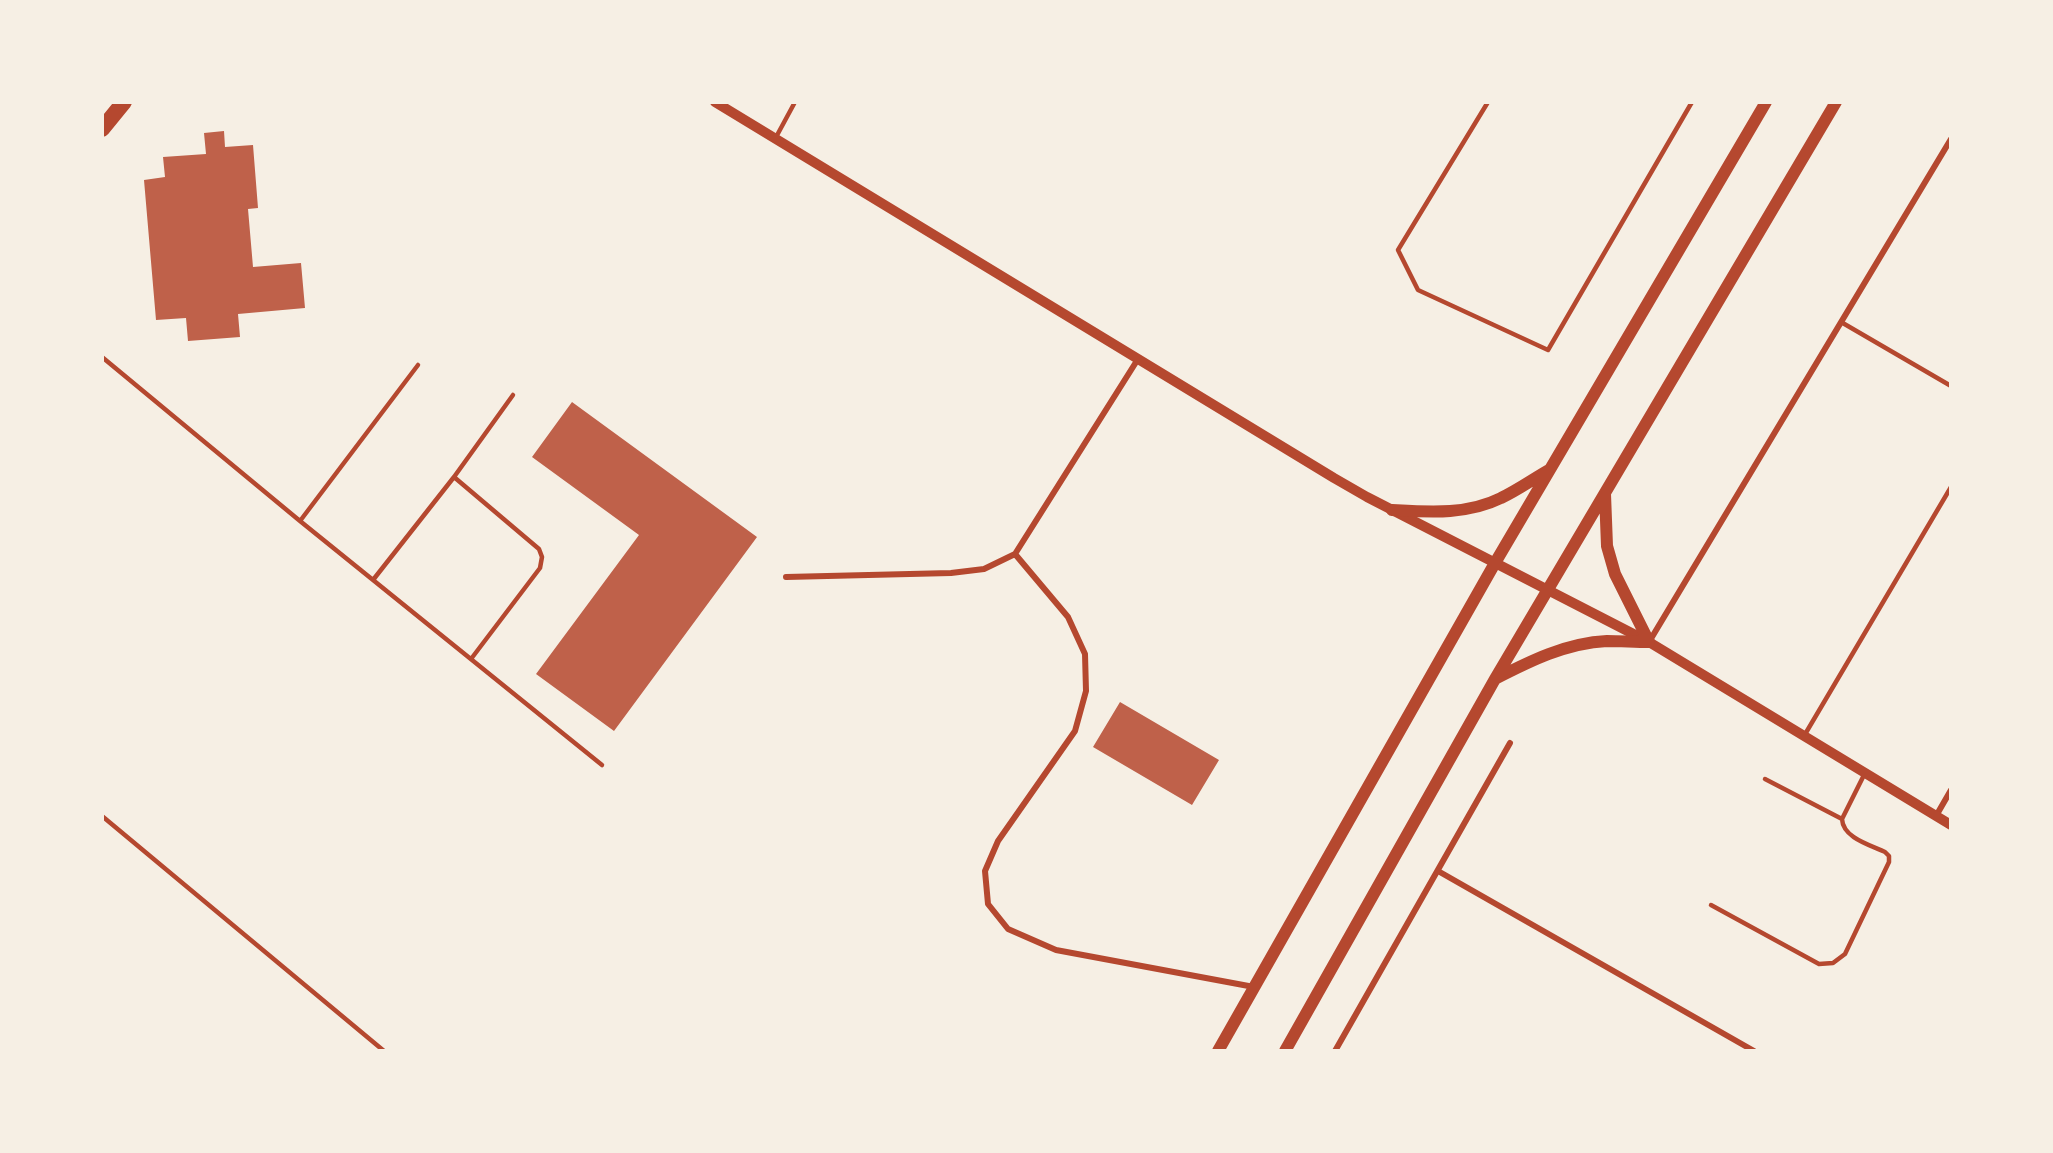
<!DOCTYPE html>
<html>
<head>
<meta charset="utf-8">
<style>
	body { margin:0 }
	#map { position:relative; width:2053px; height:1153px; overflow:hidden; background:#f6efe4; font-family:Cabin,sans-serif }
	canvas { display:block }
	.frame { position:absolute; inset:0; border:104px solid #f6efe4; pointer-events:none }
</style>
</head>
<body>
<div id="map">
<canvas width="2053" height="1153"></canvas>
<div class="frame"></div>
</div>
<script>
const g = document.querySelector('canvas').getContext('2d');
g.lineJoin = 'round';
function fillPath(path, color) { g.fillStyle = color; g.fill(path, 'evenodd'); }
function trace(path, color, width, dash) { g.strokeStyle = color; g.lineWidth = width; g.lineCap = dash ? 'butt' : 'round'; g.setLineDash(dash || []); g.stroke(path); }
const building = new Path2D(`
	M224 131 225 147 253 145 258 208 248 209 253 267 301 263 305 308 238 314 240 337 188 341 186 318 156 320 144 180 165 177 163 157 206 154 204 133Z
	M572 402 757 537 614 731 536 674 639 535 532 457Z
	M1120 702 1219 760 1192 805 1093 747Z`);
const service = new Path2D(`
	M1488 102 1398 250 1418 290 1548 350 1692 102
	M775 139 795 102
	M1841 322 1951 386
	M102 357 300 521 602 765
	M454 477 539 549 542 557 540 568 471 659
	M300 521 418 365
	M373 580 454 477 513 395
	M1804 736 1951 487
	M1765 779 1842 819
	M102 816 384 1051
	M1711 905 1819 964 1833 963 1845 954 1889 862V856L1885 852C1870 845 1843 838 1842 819L1865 773`);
const minor = new Path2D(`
	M1015 554 1068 617 1085 654 1086 691 1075 731 998 841 985 871 988 904 1008 929 1056 950 1254 987
	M786 577 951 573 984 569 1015 554 1138 359
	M1649 642 1951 139
	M1936 816 1951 790
	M1438 871 1754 1051
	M1335 1051 1510 743`);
const tertiary = new Path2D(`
	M715 102 1334 478 1367 497 1649 642 1951 825`);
const secondary = new Path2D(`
	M1392 510C1429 512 1467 515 1501 498 1518 490 1533 479 1549 470
	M1495 679C1530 661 1566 643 1607 641 1621 641 1635 642 1649 642L1615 574 1607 546 1605 494
	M1218 1051 1495 563 1766 102
	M1285 1051 1495 679 1836 102`);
const trunk = new Path2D(`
	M102 129 124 102`);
fillPath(building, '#bf614a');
trace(service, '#b5482f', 4.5);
trace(minor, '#b5482f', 6);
trace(tertiary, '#b5482f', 10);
trace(secondary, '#b5482f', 12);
trace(trunk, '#b5482f', 16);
</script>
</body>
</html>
